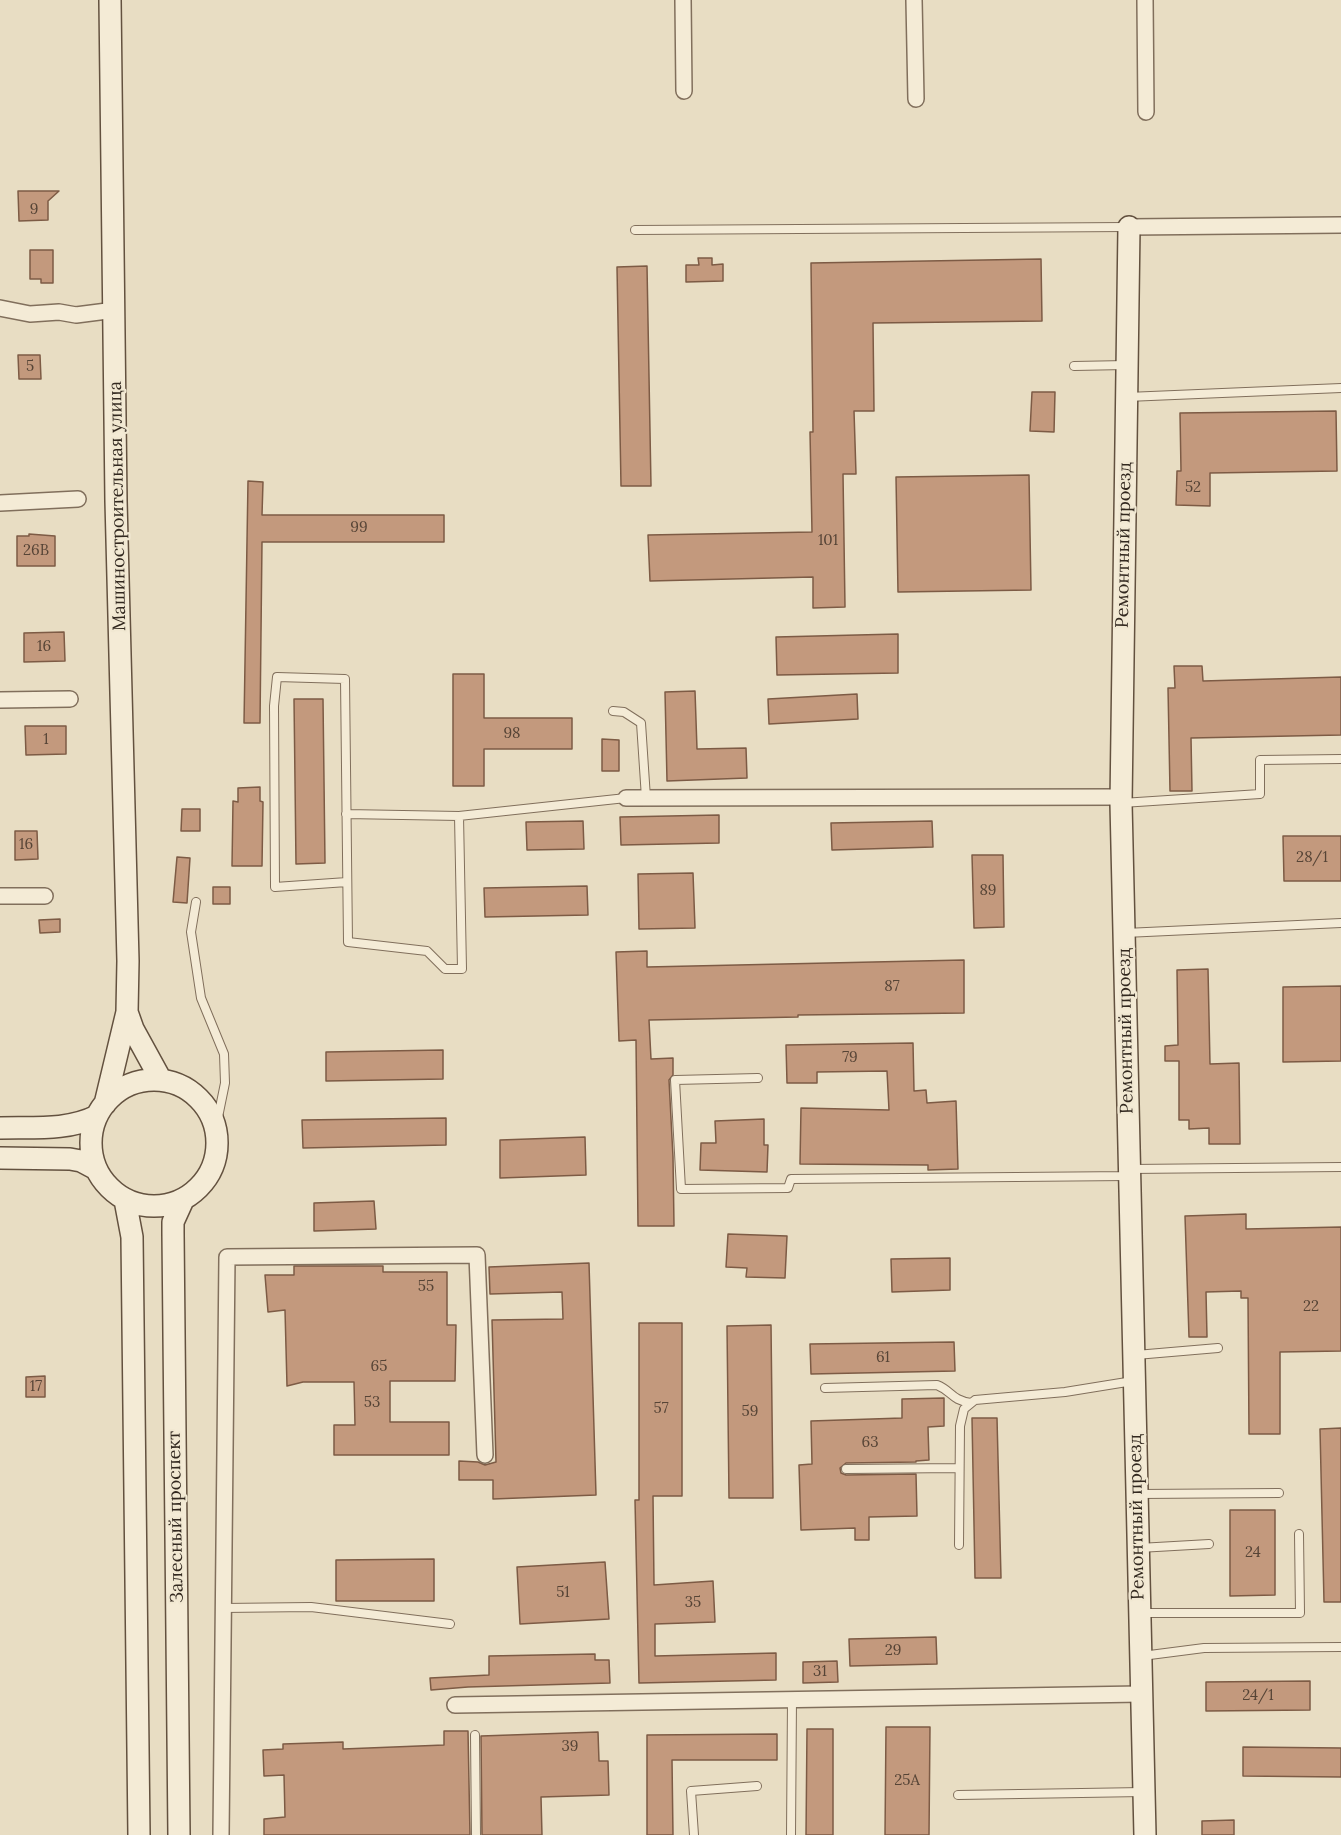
<!DOCTYPE html>
<html>
<head>
<meta charset="utf-8">
<style>
	body { margin:0 }
	canvas { display:block; background:#e8ddc3 }
</style>
</head>
<body>
<canvas width="1341" height="1835"></canvas>
<script>
const g = document.querySelector('canvas').getContext('2d');
g.lineJoin = 'round';
function fillPath(path, color) { g.fillStyle = color; g.fill(path, 'evenodd'); }
function trace(path, color, width, dash) { g.strokeStyle = color; g.lineWidth = width; g.lineCap = dash ? 'butt' : 'round'; g.setLineDash(dash || []); g.stroke(path); }
function label(font, color, halo, rows, align = 'center') {
  g.font = font + ' Lora,serif'; g.lineWidth = 4.5; g.setLineDash([]); g.textBaseline = 'middle'; g.strokeStyle = halo; g.fillStyle = color; for (const [text, x, y, turn = 0] of rows) {
    g.save(); g.translate(x, y); g.rotate((+turn || 0) * Math.PI / 180); g.textAlign = isNaN(turn) ? turn : align; if (halo) g.strokeText(text, 0, 0); g.fillText(text, 0, 0); g.restore();
  }
}
const building = new Path2D(`
	M18 191H59L48 201V220L19 221Z
	M30 250H53V283H41V279H30Z
	M698 258H712V265L723 264V281L686 282V265H699Z
	M1041 259 1042 321 873 323 874 411H854L856 474H843L845 607 813 608V577L650 581 648 535 812 532 810 432H813L811 263Z
	M647 266 651 486H621L617 267Z
	M18 355H40L41 379H19Z
	M1032 392H1055L1054 432 1030 431Z
	M1336 411 1337 471 1210 473V506L1176 505 1177 471H1181L1180 413Z
	M1029 475 1031 590 898 592 896 477Z
	M248 481 263 482 262 515H444V542H262L260 723H244Z
	M29 534 55 536V566H17V536H29Z
	M64 632 65 661 24 662V633Z
	M898 634V673L777 675 776 637Z
	M1174 666H1202L1203 681 1341 677V735L1191 738 1192 791H1170L1168 688H1175Z
	M453 674H484V718H572V749H484V786H453Z
	M695 691 697 749 746 748 747 778 667 781 665 692Z
	M857 694 858 719 769 724 768 699Z
	M294 699H323L325 863 296 864Z
	M25 726H66V754L26 755Z
	M602 739 619 740V771H602Z
	M260 787V801L263 802 262 866H232L233 801 238 802V788Z
	M182 809H200V831H181Z
	M719 815V843L621 845 620 817Z
	M583 821 584 849 527 850 526 822Z
	M932 821 933 847 832 850 831 823Z
	M15 831H37L38 859 15 860Z
	M1283 836H1341V881H1284Z
	M972 855H1003L1004 927 974 928Z
	M177 857 190 858 187 903 173 902Z
	M693 873 695 928 639 929 638 874Z
	M587 886 588 915 485 917 484 888Z
	M213 887H230V904H213Z
	M60 919V932L40 933 39 920Z
	M647 951V967L964 960V1013L798 1015V1017L649 1020 651 1059 673 1058V1075L669 1080 673 1157 674 1226H638L636 1040 619 1041 616 952Z
	M1208 969 1210 1064 1239 1063 1240 1144H1209V1128L1189 1129V1120H1179V1061H1165V1046L1178 1045 1177 970Z
	M1341 986V1061L1283 1062V987Z
	M913 1043 914 1091 926 1090 927 1103 956 1101 958 1169 928 1170V1165L800 1164 801 1108 889 1110 887 1071 817 1072V1083H787L786 1045Z
	M443 1050V1079L326 1081V1052Z
	M446 1118V1145L303 1148 302 1120Z
	M764 1119V1145H768L767 1172 700 1170 701 1143H716L715 1121Z
	M585 1137 586 1175 500 1178V1140Z
	M374 1201 376 1229 314 1231V1203Z
	M1246 1214V1229L1341 1227V1351L1280 1352V1434H1249L1248 1298H1241V1291L1206 1292 1207 1337H1189L1185 1216Z
	M728 1234 787 1236 785 1278 746 1277 747 1268 726 1267Z
	M950 1258V1290L892 1292 891 1259Z
	M589 1263 596 1495 493 1499V1480H459V1461L478 1462 485 1465 496 1462 492 1320 563 1319 562 1292 490 1294 489 1267Z
	M294 1266H383V1272H447V1325H456L455 1381H390V1422H449V1455H334V1425H355L354 1382H303L287 1386 285 1310 268 1312 265 1275H294Z
	M639 1323H682V1496H653L654 1585 713 1581 715 1622 655 1624V1656L776 1653V1680L639 1683 635 1500H639Z
	M771 1325 773 1498H729L727 1326Z
	M954 1342 955 1371 811 1374 810 1344Z
	M45 1376V1397H26V1377Z
	M944 1398V1426L928 1427 929 1460 916 1461V1462L846 1463 840 1468 841 1473 846 1475 916 1474 917 1516 869 1517V1540H855V1528L801 1530 799 1465 812 1464 811 1421 902 1418V1399Z
	M972 1418H997L1001 1578H975Z
	M1341 1428V1602H1324L1320 1429Z
	M1230 1510H1275V1595L1230 1596Z
	M434 1559V1601H336V1560Z
	M605 1562 609 1619 520 1624 517 1567Z
	M936 1637 937 1664 850 1666 849 1639Z
	M595 1654V1660H609L610 1683 468 1687 431 1690 430 1678 489 1675V1656Z
	M837 1661 838 1682 803 1683V1662Z
	M1310 1681V1710L1206 1711V1682Z
	M886 1727H930L929 1835H885Z
	M807 1729H833V1835H806Z
	M444 1731H468L470 1835H264V1819L285 1817 284 1775 264 1776 263 1750 283 1749V1744L343 1742V1749L444 1745Z
	M598 1732 599 1761H608L609 1795 541 1797 542 1835H482L481 1736Z
	M777 1734V1760H672L673 1835H647V1735Z
	M1243 1747 1341 1748V1777L1243 1776Z
	M1234 1820V1835H1202V1821Z`);
const lane = new Path2D(`
	M635 230 1128 227
	M1074 366 1126 365
	M1127 397 1341 388
	M613 711 624 712 641 723 646 798
	M1122 803 1260 794V760L1341 759
	M346 814 459 816 626 798
	M347 882 275 887 274 706 277 677 345 679 348 942 427 951 445 969H462L459 816
	M196 902 191 932 201 998 224 1054 225 1083 216 1127
	M1125 933 1341 923
	M758 1078 675 1080 681 1189 788 1188 791 1179 1128 1176
	M1130 1169 1341 1167
	M1136 1355 1218 1348
	M825 1388 937 1385C952 1391 951 1400 971 1403
	M846 1469 959 1468
	M1139 1494 1279 1493
	M959 1545 960 1426 964 1409 975 1400 1065 1392 1133 1381
	M1139 1548 1209 1544
	M223 1608 311 1607 450 1624
	M1141 1613H1300L1299 1534
	M1142 1656 1204 1648 1341 1647
	M475 1735 476 1835
	M958 1795 1143 1792
	M694 1835 691 1791 757 1786
	M791 1835 792 1699`);
const street = new Path2D(`
	M683 0 684 91
	M914 0 916 99
	M1145 0 1146 112
	M1129 227 1341 225
	M0 308 30 314 59 312 76 315 115 310
	M0 503 78 499
	M0 700 70 699
	M626 798 1120 797
	M0 896H45
	M455 1705 1141 1694
	M221 1835 227 1257 477 1255 485 1455`);
const secondary = new Path2D(`
	M1129 227 1121 803 1145 1835
	M127 1012 133 1029 161 1080
	M91 1143a63 63 0 1 1 126 0a63 63 0 1 1-126 0Z
	M105 1104 127 1012 128 961 116 501 110 0
	M0 1128C33 1127 67 1131 97 1116
	M0 1158 70 1159 81 1161 96 1169
	M125 1200 132 1237 139 1835
	M179 1835 173 1233V1222L183 1200`);
const numberNames = [
	["9",34,210],
	["5",30,367],
	["52",1193,488],
	["99",359,528],
	["101",828,541],
	["26В",36,551],
	["16",44,647],
	["98",512,734],
	["1",46,740],
	["16",26,845],
	["28/1",1312,858],
	["89",988,891],
	["87",892,987],
	["79",850,1058],
	["55",426,1287],
	["22",1311,1307],
	["61",883,1358],
	["65",379,1367],
	["17",36,1387],
	["53",372,1403],
	["57",661,1409],
	["59",750,1412],
	["63",870,1443],
	["24",1253,1553],
	["51",563,1593],
	["35",693,1603],
	["29",893,1651],
	["31",820,1672],
	["24/1",1258,1696],
	["39",570,1747],
	["25А",907,1781]
];
const streetNames = [
	["Машиностроительная улица",118,506,-91],
	["Ремонтный проезд",1124,545,-89],
	["Ремонтный проезд",1126,1031,-91],
	["Залесный проспект",176,1517,-91],
	["Ремонтный проезд",1137,1517,-91]
];
fillPath(building, '#c3997d');
trace(building, '#7d5b45', 1.5);
trace(lane, '#816f5c', 10);
trace(street, '#816f5c', 18);
trace(secondary, '#63513f', 24);
trace(lane, '#f4ebd6', 8);
trace(street, '#f4ebd6', 15);
trace(secondary, '#f4ebd6', 21);
label('15px', '#564436', null, numberNames);
label('18px', '#32281f', '#f1e8d2', streetNames);
</script>
</body>
</html>
